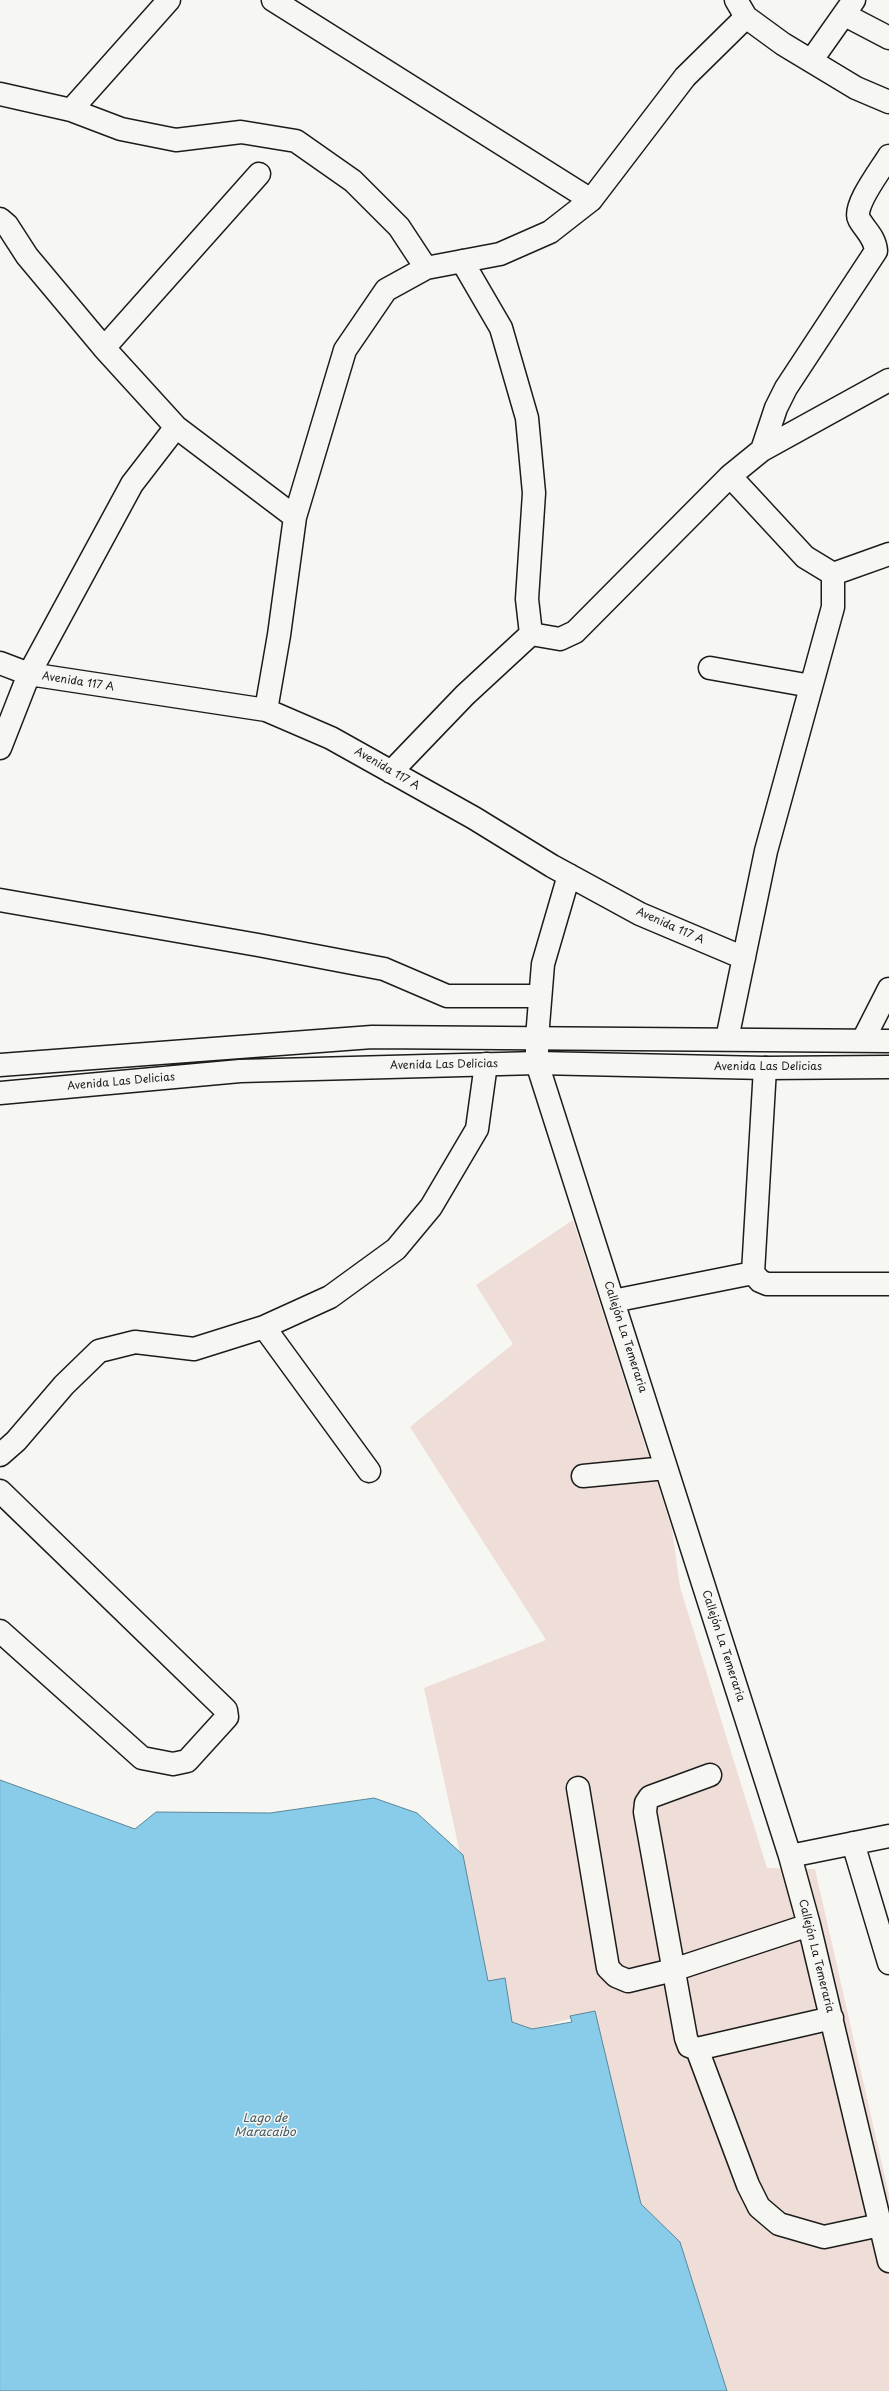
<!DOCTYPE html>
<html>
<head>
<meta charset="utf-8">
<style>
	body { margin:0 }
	canvas { display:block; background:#f6f6f2 }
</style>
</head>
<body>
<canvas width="889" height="2391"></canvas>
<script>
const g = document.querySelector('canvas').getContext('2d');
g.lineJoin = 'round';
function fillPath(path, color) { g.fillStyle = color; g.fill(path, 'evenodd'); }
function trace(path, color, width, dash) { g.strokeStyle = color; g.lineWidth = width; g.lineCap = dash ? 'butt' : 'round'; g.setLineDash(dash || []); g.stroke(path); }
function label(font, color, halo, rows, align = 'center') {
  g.font = font + ' "Playpen Sans",sans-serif'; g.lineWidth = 3; g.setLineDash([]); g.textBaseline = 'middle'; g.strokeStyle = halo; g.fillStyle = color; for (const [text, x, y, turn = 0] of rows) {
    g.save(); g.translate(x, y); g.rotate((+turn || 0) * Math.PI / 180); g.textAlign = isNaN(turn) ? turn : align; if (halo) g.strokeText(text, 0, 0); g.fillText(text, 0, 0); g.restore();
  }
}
const built = new Path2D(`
	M573 1220 672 1529 680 1587 767 1868 815 1869 889 2195V2391H727L680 2243 641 2204 595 2012 532 2029 512 2022 505 1978 488 1982 424 1688 546 1640 410 1427 513 1344 476 1285Z`);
const water = new Path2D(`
	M0 1780 135 1829 156 1812 270 1813 374 1798 417 1813 463 1855 488 1981 505 1978 512 2022 532 2029 572 2022 570 2016 595 2011 641 2204 680 2242 727 2391H0Z`);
const minor = new Path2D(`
	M273 0 591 200
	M736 0 746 17 783 44 856 88 889 102
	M845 15 889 38
	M811 61 854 0
	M0 94 71 110 121 129 176 140 241 132 296 141 353 181 399 227 426 268
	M71 110 169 0
	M0 219 7 225 27 256 104 348 176 427 295 517
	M104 348 259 174
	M762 450 889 380
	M730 476 805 557 833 574
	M531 634 560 639 575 632 730 476 762 450 776 408 786 388 876 251C875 237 865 230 859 219 852 207 882 168 889 156
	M0 663 29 674 266 710 331 738 474 818 552 866 640 914 744 958
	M710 668 811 686
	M266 710 279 635 295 517 345 350 386 290 426 268 500 254 550 232 591 200 685 77 746 17
	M0 748 29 674 132 484 176 427
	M391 772 465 695 531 634 527 599 534 493 527 418 501 328 462 261
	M569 875 543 964 537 1038V1063L790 1856 809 1925 889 2261
	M0 900 258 945 384 969 447 996H540
	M727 1039 766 851 833 607V574L889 554
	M863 1040 889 989
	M765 1068 753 1273 760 1281 767 1284H889
	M613 1301 753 1273
	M264 1327 369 1471
	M0 1455 16 1441 64 1385 99 1351 135 1342 194 1349 264 1327 330 1297 396 1249 431 1207 477 1129 486 1064
	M583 1476 666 1468
	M0 1491 226 1710 227 1717 187 1761 173 1764 142 1758 0 1631
	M710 1775 650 1797 646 1803 645 1812 686 2038 689 2046 697 2049 832 2018
	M578 1788 608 1968 616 1976 628 1981 673 1970 809 1925
	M853 1843 889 1963
	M790 1856 889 1836
	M697 2049 748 2185 759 2207 779 2224 824 2237 880 2225`);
const major = new Path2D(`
	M0 1065 372 1037 889 1041
	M0 1093 240 1071 537 1063 765 1068 889 1067`);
const streetNames = [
	["Avenida 117 A",78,682,9],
	["Avenida 117 A",387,769,30],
	["Avenida 117 A",670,926,24],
	["Avenida Las Delicias",444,1065,-1],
	["Avenida Las Delicias",768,1067],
	["Avenida Las Delicias",121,1082,-5],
	["Callejón La Temeraria",625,1337,72],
	["Callejón La Temeraria",723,1646,72],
	["Callejón La Temeraria",816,1956,76]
];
const waterNames = [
	["Lago de",265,2119],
	["Maracaibo",265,2133]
];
fillPath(built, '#efddd8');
fillPath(water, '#88ccea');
trace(water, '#5d8698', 1);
trace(minor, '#1c1c1c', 25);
trace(major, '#1c1c1c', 25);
trace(minor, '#f6f6f2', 22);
trace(major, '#f6f6f2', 22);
label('11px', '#1c1c1c', '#f6f6f2', streetNames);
label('italic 12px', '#425a64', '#f6f6f2', waterNames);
</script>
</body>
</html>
